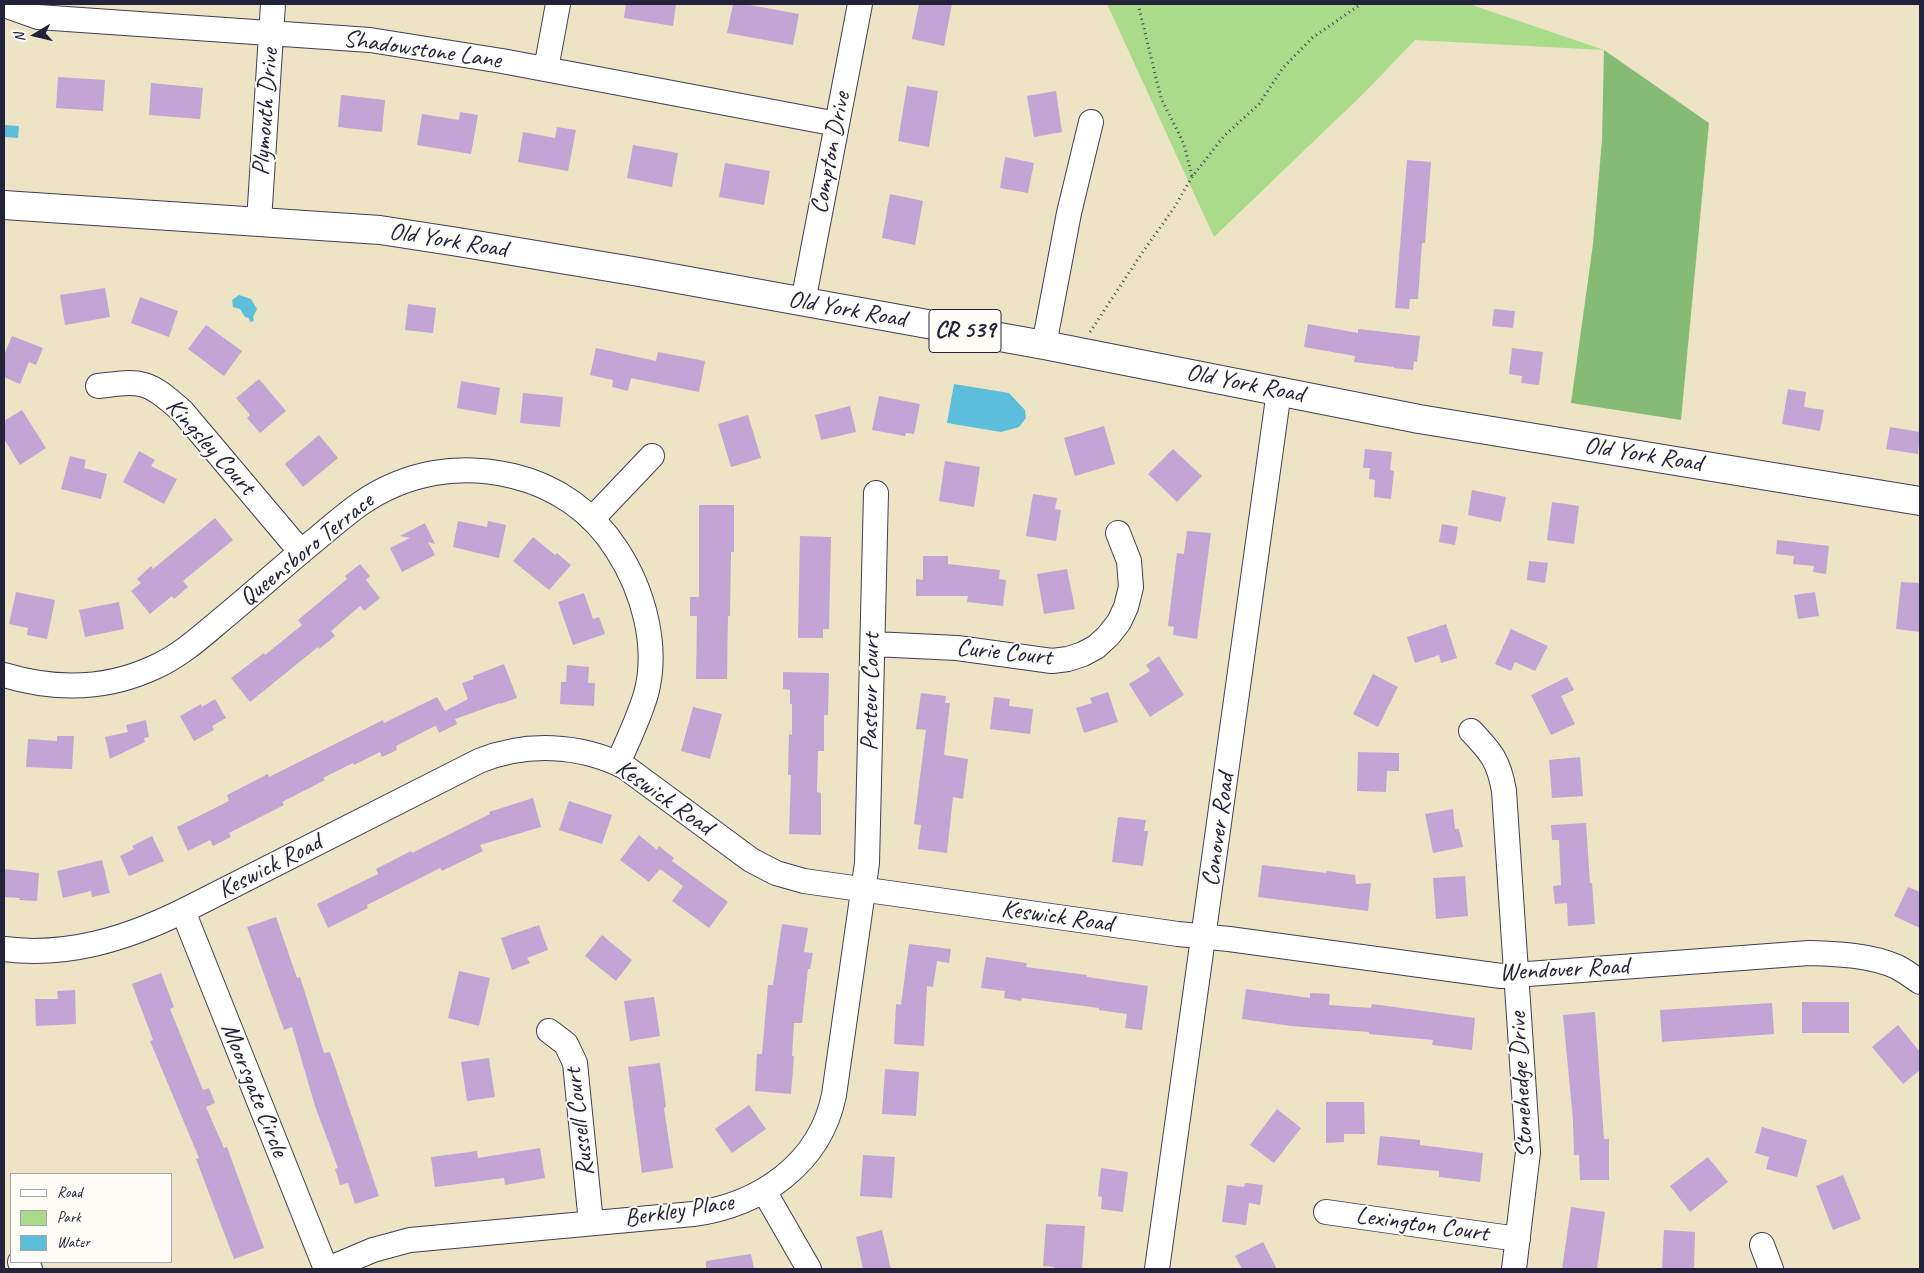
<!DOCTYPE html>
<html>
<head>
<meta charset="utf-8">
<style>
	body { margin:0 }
	#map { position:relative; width:1924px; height:1273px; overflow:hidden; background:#ece4c5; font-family:Caveat,sans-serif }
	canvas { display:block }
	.frame { position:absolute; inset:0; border:5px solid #22223b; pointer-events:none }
	.legend { position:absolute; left:10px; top:1173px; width:162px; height:90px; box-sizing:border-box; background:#fdfcf7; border:1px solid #a5a5ac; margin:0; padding:6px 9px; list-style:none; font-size:15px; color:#22223b }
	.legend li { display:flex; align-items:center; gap:10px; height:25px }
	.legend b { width:25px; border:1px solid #a5a5ac }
	.north { position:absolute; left:10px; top:10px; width:50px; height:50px; -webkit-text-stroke:4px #fdfcf7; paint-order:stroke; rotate:261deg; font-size:14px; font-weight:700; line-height:20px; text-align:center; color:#22223b }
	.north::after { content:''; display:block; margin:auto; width:18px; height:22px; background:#22223b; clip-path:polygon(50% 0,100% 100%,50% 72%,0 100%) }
</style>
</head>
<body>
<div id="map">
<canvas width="1924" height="1273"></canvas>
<div class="frame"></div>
<ul class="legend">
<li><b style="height:6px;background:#fff"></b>Road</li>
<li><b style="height:14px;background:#a9db8a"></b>Park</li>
<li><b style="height:14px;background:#5cbeda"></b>Water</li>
</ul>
<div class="north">N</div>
</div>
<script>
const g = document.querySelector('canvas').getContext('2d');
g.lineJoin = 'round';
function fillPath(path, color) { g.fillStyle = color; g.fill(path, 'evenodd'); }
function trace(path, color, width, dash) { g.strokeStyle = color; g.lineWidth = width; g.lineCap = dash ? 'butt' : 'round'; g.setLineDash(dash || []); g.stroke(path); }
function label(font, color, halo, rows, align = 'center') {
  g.font = font + ' Caveat,sans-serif'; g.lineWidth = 4; g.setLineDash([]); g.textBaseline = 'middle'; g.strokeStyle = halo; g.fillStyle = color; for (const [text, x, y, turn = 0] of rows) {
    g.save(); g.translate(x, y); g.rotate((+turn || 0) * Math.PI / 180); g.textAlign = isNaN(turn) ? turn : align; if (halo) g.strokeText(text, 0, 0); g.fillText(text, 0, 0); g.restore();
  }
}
const green = new Path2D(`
	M1107 4H1469L1604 50 1415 40 1364 93 1214 237Z`);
const forest = new Path2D(`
	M1604 50 1709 123 1681 420 1571 403 1593 244 1602 140Z`);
const water = new Path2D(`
	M4 125 19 126 18 138 4 137Z
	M239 295 251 299 257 309 253 317 254 321 250 322 249 318 245 317 240 309 233 307 232 300Z
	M954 384 1009 393 1025 410 1026 418 1019 427 1001 432 947 423Z`);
const building = new Path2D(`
	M626 4H676L673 26 624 18Z
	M733 4H744L799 14 793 45 727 33Z
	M919 4H952L944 46 912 39Z
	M58 77 105 80 103 111 56 108Z
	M151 83 203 88 200 119 149 115Z
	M907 86 938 91 929 147 898 141Z
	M1056 91 1062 132 1034 137 1027 96Z
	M341 95 385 100 382 132 338 127Z
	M460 112 478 115 471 154 417 145 422 114 459 120Z
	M557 127 576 130 568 171 518 162 523 132 555 138Z
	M633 145 678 153 672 187 627 178Z
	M1005 157 1034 163 1028 193 1000 188Z
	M1407 160 1431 162 1425 243H1422L1418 299H1410L1409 309 1395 308Z
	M725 163 770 171 764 205 719 197Z
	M890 194 923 201 915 245 882 238Z
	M105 288 110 317 65 325 60 295Z
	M140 297 178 311 169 337 131 323Z
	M408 304 436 308 433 333 405 330Z
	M1494 309 1515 311 1513 328 1492 326Z
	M1308 324 1358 333V329L1420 336 1417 362 1414 361 1413 370 1394 368V367L1354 362 1355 356 1304 347Z
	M206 325 242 351 224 376 188 349Z
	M12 336 43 348 36 365 29 362 20 384 4 377V355Z
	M596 348 656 361 658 352 705 361 699 392 631 378 628 391 612 387 613 380 590 375Z
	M1512 348 1543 352 1539 385 1521 383 1522 376 1509 374Z
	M259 379 286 411 260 433 247 418 250 415 236 398Z
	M461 381 500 388 496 415 457 408Z
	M1788 389 1806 392 1804 407 1824 410 1820 431 1782 424Z
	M523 393 563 397 560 427 520 423Z
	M879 396 920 404 914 434 906 433 905 436 872 430Z
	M850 406 856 432 821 440 815 415Z
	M22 410 46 448 20 465 4 439V421Z
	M748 415 761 458 731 467 718 424Z
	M1104 426 1115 464 1075 476 1064 438Z
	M1890 427 1920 432 1918 454 1886 449Z
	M319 435 338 458 303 487 285 464Z
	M1173 449 1202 476 1177 502 1148 474Z
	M1365 449 1392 452 1390 470 1394 471 1391 499 1374 497 1375 480 1369 479 1370 468H1363Z
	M139 451 155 460 151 466 177 479 164 504 123 482Z
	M70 456 86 460 84 468 107 474 101 499 61 489Z
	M945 461 980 467 974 507 939 501Z
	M1472 490 1506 497 1501 522 1468 515Z
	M1033 494 1057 498 1055 509 1061 510 1056 541 1026 536Z
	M1552 502 1579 506 1574 544 1547 540Z
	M699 505H734V552H731L730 616H728L727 679H696L697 616H690V597H699Z
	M215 518 233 540 183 581 188 587 174 599 172 596 150 614 131 591 141 583 137 579 151 566 153 569Z
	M458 521 487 527 488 521 506 525 499 558 453 547Z
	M425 523 435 544 428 542 435 555 402 572 390 548 410 538 400 536Z
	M1442 524 1458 527 1455 545 1439 542Z
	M1187 531 1211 533 1197 639 1173 635 1174 627 1168 626 1177 553 1184 554Z
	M800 536 831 537 829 629H823V638H798Z
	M533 537 555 555 557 553 571 565 549 590 513 561Z
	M1777 540 1829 546 1826 574 1813 572 1814 566 1793 564 1794 556 1776 554Z
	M923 556H948V564L1000 570 999 579 1006 580 1003 606 967 602 968 596H916V579L923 580Z
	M1529 561 1548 563 1545 583 1527 580Z
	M360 564 370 576 366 580 380 598 364 611 360 606 331 631 335 636 319 649 318 647 250 702 231 678 264 653 265 655 302 625 298 620 347 579 345 576Z
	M1067 569 1075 609 1044 614 1037 574Z
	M1901 582 1920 583V632L1896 629Z
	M16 592 55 600 47 639 27 635 28 628 9 624Z
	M1815 592 1819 616 1798 619 1794 595Z
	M584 593 593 619 599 617 605 634 573 645 558 602Z
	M119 602 124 629 85 637 79 610Z
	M1446 624 1457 658 1441 663 1439 655 1415 663 1407 637Z
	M1511 629 1548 646 1535 671 1515 662 1511 671 1495 664Z
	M1159 656 1184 695 1150 717 1129 684 1150 671 1146 665Z
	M504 664 517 698 500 704V703L455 719 457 724 439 733 436 726 431 728 396 746 397 750 382 757 380 752 354 765 353 763 323 778 325 780 282 802 284 805 229 833 231 837 213 846 210 840 188 851 177 827 229 801 227 795 268 774 269 777 383 720 384 723 437 697 445 711 468 699 462 683 474 679 473 676Z
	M567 665 589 667 588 683H595L594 706 560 704 561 682H566Z
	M783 672 829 673 828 715H824V751H818L817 792 821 793V835L789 834 791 775H788L789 734 792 735V704H790V690L783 689Z
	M1373 674 1398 687 1378 727 1353 714Z
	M1567 677 1574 690 1561 696 1575 724 1551 735 1531 695Z
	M1108 692 1118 722 1084 733 1076 708 1092 703 1090 698Z
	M921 693 946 696 945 703H950L944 755 968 759 963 799 953 797 947 853 918 849 921 825 914 824 926 730 916 729Z
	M994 697 1010 699 1009 706 1033 709 1030 734 990 729Z
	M215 699 226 718 212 726 214 730 194 741 180 716 201 704 202 707Z
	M693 707 722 714 710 759 681 751Z
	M146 720 149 737 144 738 145 742 110 759 105 737 128 732 126 725Z
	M57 736H74L72 769 26 767 28 739 57 741Z
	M1358 752 1399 753V771H1387L1386 792 1357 791Z
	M1580 757 1583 796 1552 798 1549 760Z
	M533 798 541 827 480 845 483 851 442 871 440 868 367 905 368 908 328 928 317 904 378 874 376 869 411 851 412 853 490 814 489 812Z
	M569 801 612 815 602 844 559 830Z
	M1453 809 1455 829H1459L1463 847 1433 853 1425 814Z
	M1118 817 1146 820 1144 831H1148L1143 866 1112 862Z
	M1586 823 1590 883H1592L1595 924 1568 926 1567 903 1555 904 1553 886 1561 885 1559 840H1552L1551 825Z
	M639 835 657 850 659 846 674 858 672 861 728 902 709 928 672 901 683 886 660 869 649 882 620 860Z
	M152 836 164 861 129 876 120 856 134 849 132 846Z
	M102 860 110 893 92 897 91 891 63 898 57 871Z
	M1262 865 1326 873 1327 871 1355 875 1356 884 1371 883 1368 911 1258 897Z
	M4 869 39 873 37 901 19 900 20 898 4 897Z
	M1465 876 1468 916 1436 919 1433 878Z
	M1908 887 1920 892V928L1894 916Z
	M276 917 297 978 300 977 324 1053 330 1052 379 1196 355 1204 348 1183 340 1185 335 1169 338 1168 315 1106 292 1027 284 1030 247 927Z
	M782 924 808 928 804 952 813 953 810 969H808L802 1023H794L792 1056H794L791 1094 755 1091 757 1054H762L768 985H773Z
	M539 925 548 950 527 958 530 963 512 970 501 938Z
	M602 935 632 960 616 981 585 956Z
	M909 944 951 949 949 963 937 961 933 987 927 986 924 1046 894 1044 896 1004 901 1005Z
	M986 957 1027 963 1026 967 1087 975V977L1148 986 1142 1030 1125 1028 1127 1014 1099 1010V1008L1022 998 1021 1001 1004 998 1005 991 981 988Z
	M459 971 490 978 479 1026 448 1018Z
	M161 973 174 1007 170 1009 203 1090 209 1088 215 1103 206 1107 224 1148 227 1147 264 1248 234 1259 196 1159 199 1158 150 1041 153 1040 132 984Z
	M1246 989 1310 998V993L1330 994 1329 1005 1371 1008 1372 1004 1475 1018 1472 1050 1432 1045 1433 1040 1369 1034V1032L1291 1026 1242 1019Z
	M75 990 76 1024 36 1026 35 999H58L57 991Z
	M654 997 660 1036 630 1041 624 1001Z
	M1802 1002H1849V1033H1802Z
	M1772 1003 1774 1034 1662 1042 1660 1010Z
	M1595 1012 1604 1139H1609V1180H1580L1579 1155H1574L1573 1120 1563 1015Z
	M1898 1025 1920 1052V1070L1903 1084 1872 1047Z
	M489 1058 495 1097 467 1101 461 1062Z
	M660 1063 666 1107 664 1108 673 1168 642 1173 628 1067Z
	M885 1069 919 1072 916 1116 882 1114Z
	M1326 1102H1364L1365 1134H1344V1142L1326 1143Z
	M749 1105 766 1129 732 1153 715 1129Z
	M1277 1109 1301 1128 1274 1163 1250 1145Z
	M1762 1127 1807 1140 1797 1177 1766 1169 1769 1157 1755 1153Z
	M1380 1136 1420 1140V1145L1483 1153 1480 1182 1439 1177V1171L1377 1165Z
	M540 1148 545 1178 505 1185 504 1178 435 1187 431 1157 477 1151 478 1158Z
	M863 1155 895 1157 892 1198 860 1196Z
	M1708 1157 1728 1182 1690 1212 1670 1186Z
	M1101 1168 1128 1172 1123 1212 1101 1209 1102 1197 1098 1196Z
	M1843 1175 1861 1219 1833 1230 1816 1186Z
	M1245 1183 1263 1185 1260 1205 1249 1203 1246 1225 1222 1222 1227 1185 1244 1187Z
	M1571 1207 1605 1212 1597 1269H1562Z
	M1046 1224 1085 1226 1082 1269H1054V1267L1043 1266Z
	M882 1230 891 1269H863L856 1237Z
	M1664 1230 1695 1232 1694 1269H1662Z
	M1263 1242 1277 1269H1242L1235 1256Z
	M751 1254 754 1269H706V1261Z`);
const path = new Path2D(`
	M1138 4 1161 98 1184 144 1192 176
	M1090 332 1142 253 1174 208 1192 177 1224 136 1259 104 1283 68 1312 38 1361 4`);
const minor = new Path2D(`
	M4 5 38 17 370 40 502 61 837 124
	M546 69 558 4
	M259 221 273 4
	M803 302 860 4
	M1044 345 1069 213 1091 122
	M98 386C143 380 148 381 182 411L301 552
	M593 518 652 456
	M873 644 957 648 1052 661 1068 659 1083 654 1096 647 1108 636 1119 622 1126 607 1131 587 1129 561 1118 533
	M4 675C54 690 106 690 155 667 182 655 204 634 227 615 258 589 288 562 320 536 333 525 346 514 360 504 406 472 459 463 513 476 556 486 593 512 617 550 643 590 659 646 646 694 639 718 628 740 618 763
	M1471 731C1491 752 1499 761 1504 791L1528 1152 1514 1269
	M183 911 326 1269
	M4 949C67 957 126 939 183 911L479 761C526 742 579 744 625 767L751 860 776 873 804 881 1178 934 1229 939 1501 976 1809 953C1838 954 1870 955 1897 967 1905 971 1913 977 1920 982
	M549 1031 566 1044 575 1063 591 1223
	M764 1191 809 1269
	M1326 1212 1518 1239
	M1762 1245 1771 1269
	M20 1262 30 1269
	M328 1269 373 1250 410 1240 693 1214C760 1205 820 1164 834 1095L867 863 876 493
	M1157 1269 1279 391`);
const major = new Path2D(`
	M4 205 380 230 458 242 639 272 1044 345 1419 419 1920 501`);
const shields = [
	[965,331,72]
];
const shieldNames = [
	["CR 539",965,331]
];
const streetNames = [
	["Shadowstone Lane",422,50,8],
	["Plymouth Drive",266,112,-86],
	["Compton Drive",831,153,-79],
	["Old York Road",448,241,9],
	["Old York Road",847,310,10],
	["Old York Road",1245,384,11],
	["Kingsley Court",210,447,48],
	["Old York Road",1643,455,9],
	["Queensboro Terrace",307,550,-39],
	["Curie Court",1004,653,6],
	["Pasteur Court",871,692,-89],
	["Keswick Road",664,798,35],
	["Conover Road",1219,830,-82],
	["Keswick Road",270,867,-27],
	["Keswick Road",1057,917,8],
	["Wendover Road",1564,970,-3],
	["Stonehedge Drive",1522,1085,-93],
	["Moorsgate Circle",254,1090,68],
	["Russell Court",580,1122,-97],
	["Berkley Place",679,1211,-9],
	["Lexington Court",1422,1225,8]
];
fillPath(green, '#a9db8a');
fillPath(forest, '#86bb76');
fillPath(water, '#5cbeda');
fillPath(building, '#c3a4d4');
trace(minor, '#403f50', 26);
trace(major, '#403f50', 30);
trace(path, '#403f50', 3, [1, 4]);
trace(minor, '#fff', 24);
trace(major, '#fff', 28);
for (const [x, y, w] of shields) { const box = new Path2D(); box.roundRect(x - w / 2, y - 21.5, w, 43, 4); g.fillStyle = '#fdfcf7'; g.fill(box); trace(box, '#22223b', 1); }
label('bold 24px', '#22223b', null, shieldNames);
label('25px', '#22223b', '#fdfcf7', streetNames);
</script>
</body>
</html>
